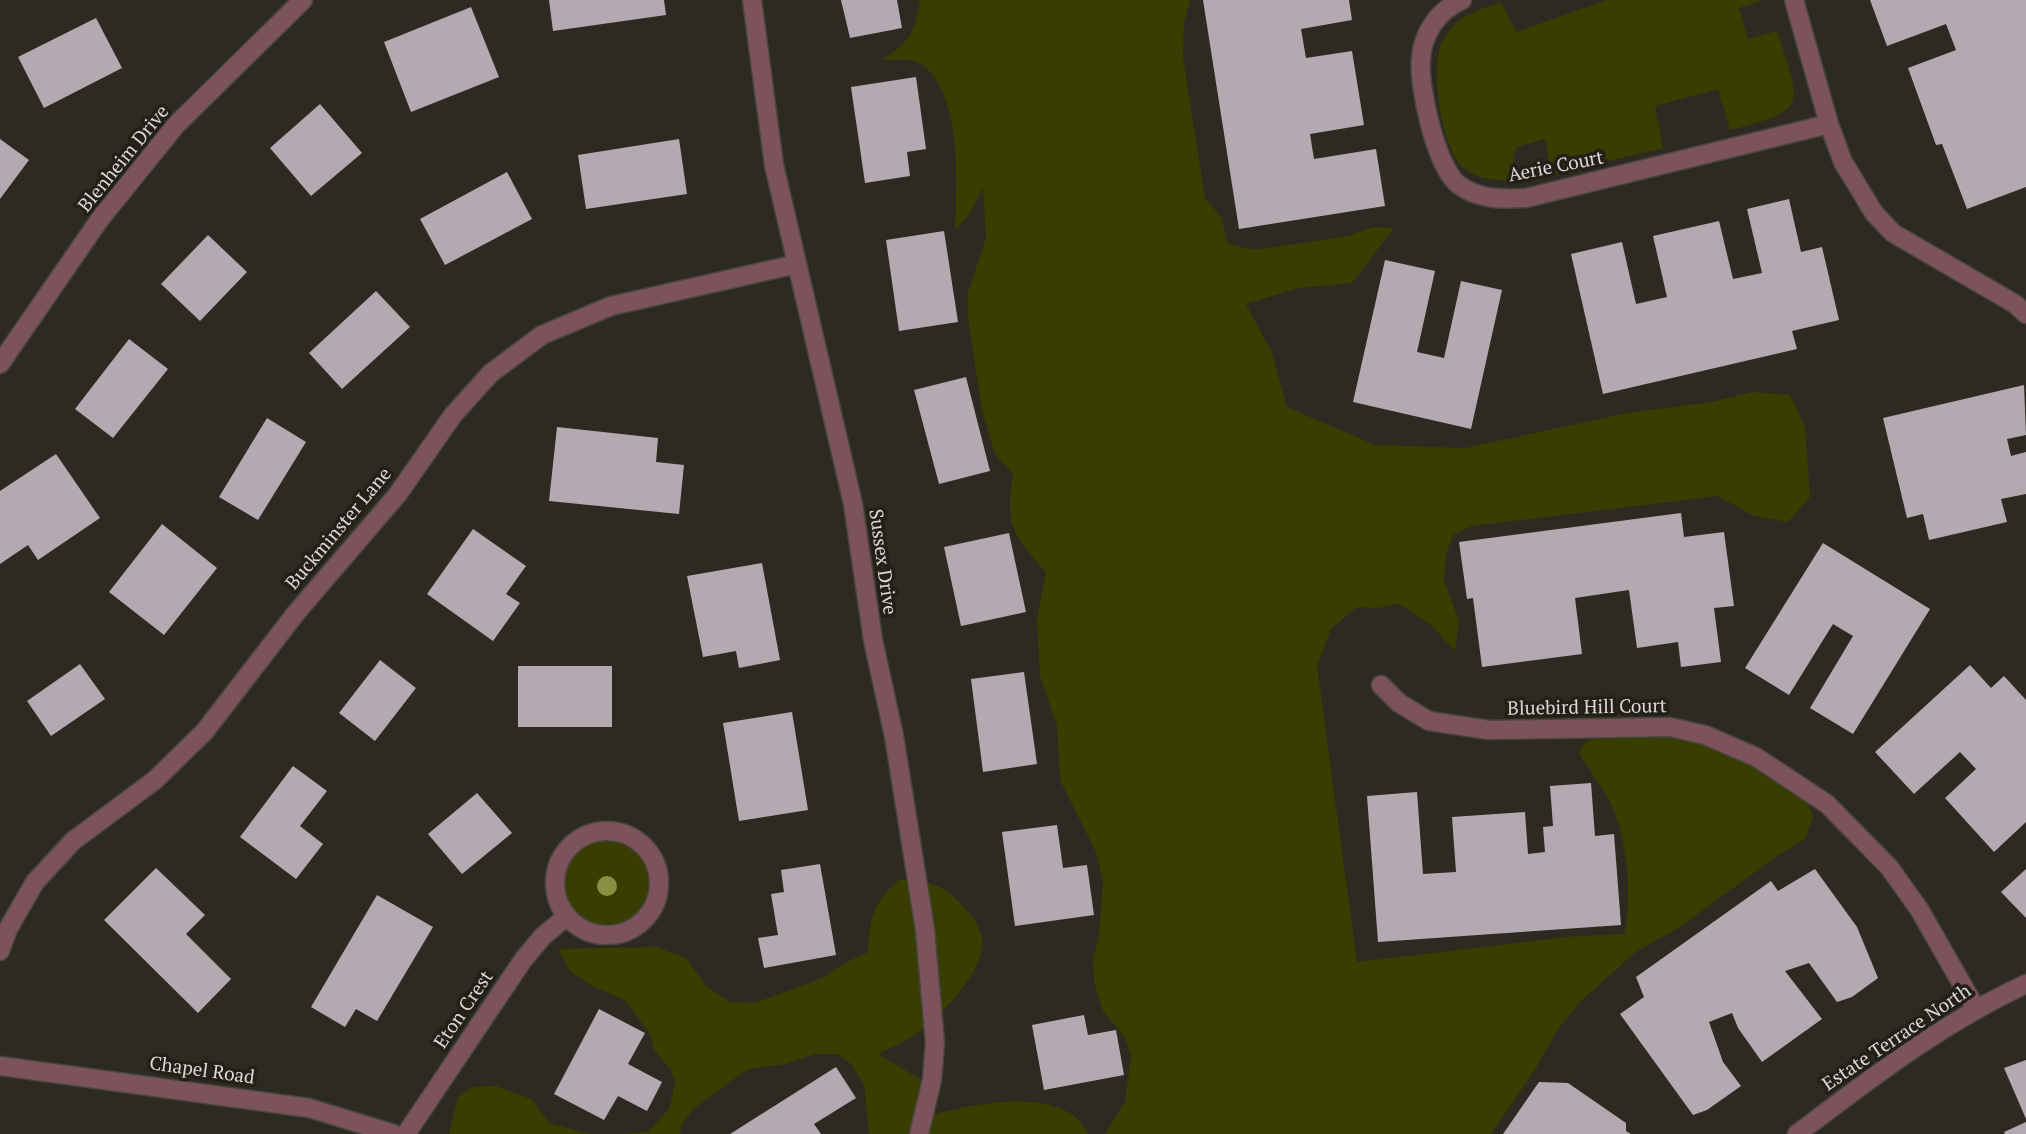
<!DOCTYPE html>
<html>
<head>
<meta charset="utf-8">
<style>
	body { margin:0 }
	canvas { display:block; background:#2c2a21 }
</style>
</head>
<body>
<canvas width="2026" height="1134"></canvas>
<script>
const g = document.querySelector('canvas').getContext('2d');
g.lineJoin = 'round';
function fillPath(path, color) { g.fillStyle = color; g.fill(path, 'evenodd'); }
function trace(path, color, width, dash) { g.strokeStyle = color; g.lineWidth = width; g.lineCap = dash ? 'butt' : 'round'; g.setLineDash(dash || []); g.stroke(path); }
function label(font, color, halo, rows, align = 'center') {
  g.font = font + ' "PT Serif",serif'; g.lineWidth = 7; g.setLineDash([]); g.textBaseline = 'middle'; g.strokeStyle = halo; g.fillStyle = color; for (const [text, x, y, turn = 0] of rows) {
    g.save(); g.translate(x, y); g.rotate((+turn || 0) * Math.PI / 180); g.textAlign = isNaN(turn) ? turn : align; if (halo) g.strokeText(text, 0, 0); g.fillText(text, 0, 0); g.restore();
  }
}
const green = new Path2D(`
	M920 0H1190L1184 23 1183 58 1205 198 1221 217 1228 244 1255 250 1349 236 1373 227 1394 228 1352 283 1299 288 1246 304 1272 353 1287 407 1375 445 1465 448 1627 413 1712 402 1752 392 1790 395 1805 427 1810 497 1788 522 1754 516 1718 496 1472 526 1453 535 1446 554 1444 581 1459 620 1455 651 1430 624 1399 604 1378 608 1357 607 1331 629 1317 666 1357 962 1576 936 1624 934C1633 900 1627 836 1611 804 1602 786 1589 771 1579 753L1585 742 1600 736 1705 735 1807 797 1813 818 1805 839 1777 856 1680 927 1637 951 1583 999 1558 1029 1536 1068 1491 1134H1105L1125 1102 1131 1056 1125 1038 1103 1011 1094 982 1093 958 1099 935 1103 882 1096 852 1060 780 1057 726 1040 676 1037 619 1046 572C1013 536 1004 524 1013 474L995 454 982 410 968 318V292L986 238 983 188 969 215 955 230C957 185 962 97 924 66 913 57 895 60 882 60 911 41 914 33 920 0Z
	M1607 0H1764L1739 8 1748 39 1777 31C1800 104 1811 110 1730 130L1718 89 1655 106 1663 148 1551 175 1545 139 1516 147 1509 181C1491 180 1472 178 1460 164 1441 143 1431 70 1441 44 1452 18 1477 10 1501 2L1516 32Z
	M555 883a52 52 0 1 1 104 0a52 52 0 1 1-104 0Z
	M899 880C929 880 945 885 965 908 973 917 982 928 982 941 984 977 931 1026 902 1043 894 1047 885 1050 878 1054L920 1079 933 1115C973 1103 1068 1085 1088 1134H869L864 1084 851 1064 837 1054H815L786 1064 748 1069 693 1109 682 1124 680 1134H620L648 1132 669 1109 675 1083 671 1070 654 1050 651 1036 625 1000 592 986 570 971 558 949 656 947 686 958 706 986 730 1002 755 1003 825 977 841 965 868 952C870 918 873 902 899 880Z
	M496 1086 531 1099 549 1123 590 1134H449L458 1097 472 1087Z`);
const building = new Path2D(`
	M549 0H664L666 15 553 31Z
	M841 0H897L902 28 850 38Z
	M1203 0H1349L1352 20 1301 29 1306 58 1352 51 1364 125 1310 134 1314 159 1376 149 1385 206 1239 229Z
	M1870 0H2026V187L1967 209 1942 144 1936 145 1908 68 1956 50 1946 24 1887 46Z
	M471 7 499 77 411 112 384 42Z
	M96 18 122 68 44 108 18 57Z
	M916 77 926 149 907 152 910 176 865 183 851 87Z
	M320 104 362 153 311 196 270 148Z
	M0 139 29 160 0 199Z
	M679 139 687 194 586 209 578 155Z
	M507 172 532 219 445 265 420 219Z
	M1789 199 1801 252 1822 247 1839 320 1792 331 1797 349 1603 394 1571 254 1622 242 1636 304 1667 297 1653 236 1719 221 1733 279 1762 273 1747 209Z
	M944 231 958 322 899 331 886 240Z
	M208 235 247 272 200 321 161 284Z
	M1385 260 1435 271 1417 352 1444 358 1461 281 1502 290 1471 429 1353 402Z
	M376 291 410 327 342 389 309 353Z
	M129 339 168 369 113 438 75 409Z
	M966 377 990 471 939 484 914 390Z
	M2024 385 2026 435 2007 439 2011 456 2026 452V494L2001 499 2007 522 1929 540 1923 514 1907 518 1883 418Z
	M267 418 306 442 258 520 219 497Z
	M557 427 658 438 656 462 684 465 679 514 549 501Z
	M56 454 100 518 38 560 28 545 0 564V491Z
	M1681 513 1684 537 1724 532 1734 606 1714 608 1721 662 1681 667 1678 642 1637 648 1629 590 1575 598 1582 654 1482 667 1473 598 1467 599 1459 542Z
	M162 524 217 568 164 635 109 592Z
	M473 529 526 566 506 594 520 603 493 641 427 594Z
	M1009 533 1026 612 961 626 944 547Z
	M1823 543 1930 609 1853 734 1810 708 1853 636 1833 624 1789 695 1745 668Z
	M762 563 780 660 739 668 736 651 703 657 687 576Z
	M380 660 416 688 375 741 339 713Z
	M80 664 105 699 51 736 27 701Z
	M1970 665 1991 688 2004 676 2026 700V822L1994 852 1945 798 1976 769 1960 752 1914 794 1875 752Z
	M518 666H612V727H518Z
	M1024 672 1037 764 983 772 971 679Z
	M792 712 808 810 739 821 723 723Z
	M293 766 327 791 300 826 323 844 296 879 240 837Z
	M1591 783 1595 836 1614 834 1621 925 1378 942 1367 796 1417 792 1423 874 1456 872 1452 817 1525 812 1528 854 1545 852 1543 827 1553 826 1550 786Z
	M477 793 512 833 462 874 428 834Z
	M1057 825 1063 868 1087 865 1094 915 1015 926 1002 832Z
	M820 864 836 955 764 968 758 938 778 935 771 894 784 892 781 870Z
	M156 868 205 915 186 934 231 979 198 1013 104 920Z
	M1815 869 1857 927 1878 978 1852 997 1837 1002 1809 963 1785 971 1822 1019 1762 1062 1738 1028 1732 1013 1709 1022 1723 1062 1741 1086 1707 1110 1693 1115 1620 1014 1644 997 1636 977 1771 881 1778 891Z
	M2026 869V918L2001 892Z
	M377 895 433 927 377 1021 356 1009 345 1027 311 1007Z
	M599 1009 645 1033 628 1064 662 1082 647 1111 618 1096 604 1120 554 1094Z
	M1084 1015 1088 1035 1116 1030 1124 1075 1044 1090 1032 1025Z
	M2026 1060V1119L2004 1068Z
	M836 1067 856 1098 814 1124 821 1134H730Z
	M1539 1082 1568 1083 1626 1123V1131L1631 1134H1503Z
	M2026 1122V1134H2005L2004 1132Z`);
const street = new Path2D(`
	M752 0 774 165 853 504 873 640 894 736 925 930 935 1043 932 1080 919 1134
	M1462 0C1439 10 1423 32 1421 58 1418 86 1436 168 1459 185 1479 200 1502 199 1526 198L1829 124 1794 0
	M1829 124 1843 162 1874 213 1893 233 2015 304 2026 314
	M0 364 100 219 176 125 303 0
	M1381 685 1399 703 1429 721 1489 730 1670 727 1705 735 1756 757 1827 804 1889 867 1919 909 1975 1007
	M555 883a52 52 0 1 1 104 0a52 52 0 1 1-104 0Z
	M0 951 8 929 35 882 73 841 155 780 205 731 296 613 398 494 453 415 491 373 542 335 611 306 797 264
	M0 1066 309 1108 394 1134
	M406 1134 523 960 543 936 566 917
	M1797 1134C1870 1079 1942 1023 2026 984`);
const trees = [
	[607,886]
];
const streetNames = [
	["Blenheim Drive",124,159,-51],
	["Aerie Court",1556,167,-11],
	["Buckminster Lane",339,529,-50],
	["Sussex Drive",882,562,82],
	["Bluebird Hill Court",1587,708,-1],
	["Eton Crest",464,1010,-56],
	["Estate Terrace North",1897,1038,-34],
	["Chapel Road",202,1071,8]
];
fillPath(green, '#383d00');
fillPath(building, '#b4a9b0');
trace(street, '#48463d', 21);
trace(street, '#7c525c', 18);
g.fillStyle = '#899041';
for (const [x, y] of trees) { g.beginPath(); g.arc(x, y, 10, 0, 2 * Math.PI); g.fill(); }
label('19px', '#dad9d3', '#222018', streetNames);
</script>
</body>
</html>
